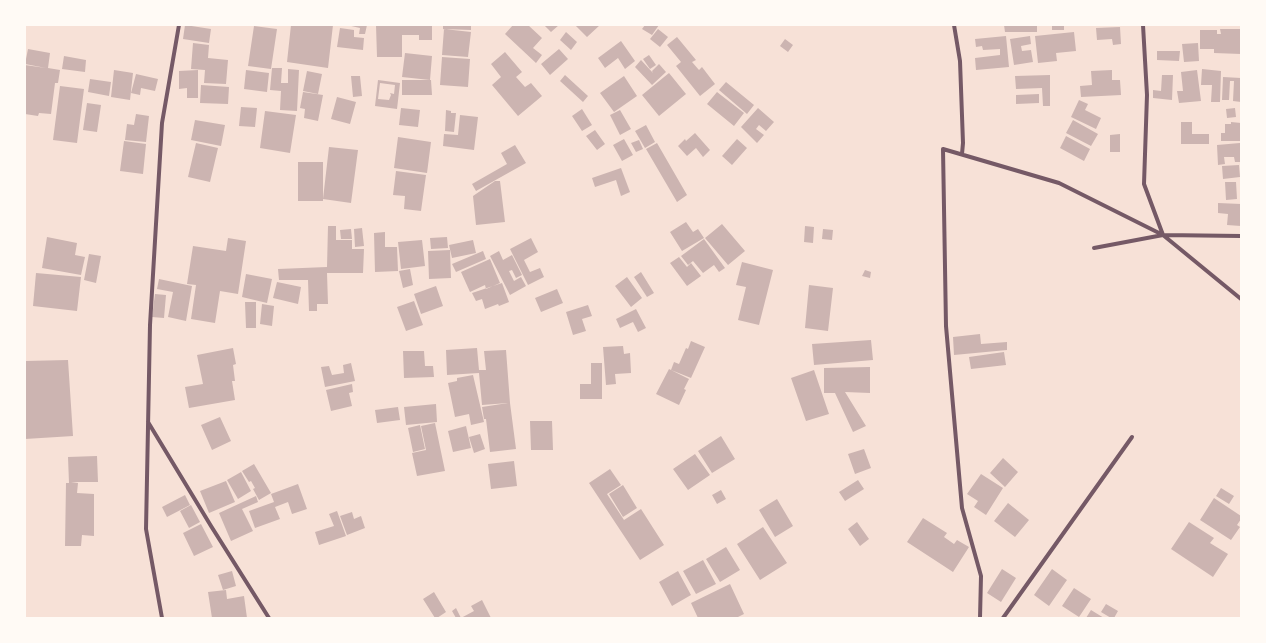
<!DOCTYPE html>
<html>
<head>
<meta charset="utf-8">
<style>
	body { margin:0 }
	#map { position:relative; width:1266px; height:643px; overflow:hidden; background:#f7e1d7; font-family:"Exo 2",sans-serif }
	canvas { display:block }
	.frame { position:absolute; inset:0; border:26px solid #fffaf5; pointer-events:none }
</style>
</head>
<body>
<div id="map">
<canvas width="1266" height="643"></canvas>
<div class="frame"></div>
</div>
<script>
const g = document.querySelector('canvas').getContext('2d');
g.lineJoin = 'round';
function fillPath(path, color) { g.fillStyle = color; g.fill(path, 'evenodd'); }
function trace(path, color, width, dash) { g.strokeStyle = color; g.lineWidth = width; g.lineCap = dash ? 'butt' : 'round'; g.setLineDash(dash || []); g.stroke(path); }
const building = new Path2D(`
	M185 25 211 29 209 43 183 39Z
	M291 25H333L328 68 287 62Z
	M347 25H367L365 34H359L360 28Z
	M376 25H432V40H419V35H402V57H377Z
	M443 25H471V30L443 29Z
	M513 25H528L542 38 533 48 542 55 536 63 505 34Z
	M544 25H559L551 32Z
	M575 25H600L587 37Z
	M645 25H659L652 35 642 29Z
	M1004 25H1037V32H1005Z
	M1052 25H1064V30H1052Z
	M254 26 277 29 271 69 248 66Z
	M1120 27 1121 44 1113 45 1112 39 1097 40 1096 28Z
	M340 28 354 30V37L364 38 363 50 337 47Z
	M444 29 471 32 468 57 442 55Z
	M658 29 668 37 660 47 650 39Z
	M1220 29H1240L1241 54 1214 53V49H1200V30H1217V34H1221Z
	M566 32 577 42 571 50 560 40Z
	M1074 32 1076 51 1056 53 1057 61 1038 63 1035 36Z
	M1006 36 1009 67 976 70 975 58 1000 55V49L983 50 982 46 976 47 975 39Z
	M1030 36 1031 44 1021 46 1022 51 1031 50 1033 62 1014 65 1010 39Z
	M677 37 696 60 692 62 699 70 702 67 715 84 700 96 676 66 681 62 667 45Z
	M785 39 793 45 788 52 780 46Z
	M621 41 635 61 625 69 618 58 605 68 598 58Z
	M193 43 209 45 208 58 228 60 226 84 204 83 205 70 191 69Z
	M1198 43 1199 61 1184 62 1182 44Z
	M28 49 50 53 48 68 60 70 58 83H55L51 114 39 113 38 116 25 114V65L46 68 25 64Z
	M559 49 568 59 550 75 541 64Z
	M1157 51H1180L1179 61 1157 60Z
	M505 52 522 72 516 77 525 87 531 83 542 96 518 116 492 85 501 77 491 64Z
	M405 53 432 56 430 80 402 77Z
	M649 55 656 65 650 69 643 59Z
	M64 56 86 60 85 72 62 69Z
	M442 57 470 59 468 87 440 85Z
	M641 60 653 73 652 71 659 64 666 72 652 85 635 67Z
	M272 68H282L281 83H288V69L299 70 297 111 280 110 281 91 270 90Z
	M1202 69 1221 71 1220 102H1211L1212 85H1201Z
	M114 70 133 73 130 100 111 97Z
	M198 70V98H187V88L179 89V71Z
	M246 70 269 73 267 92 244 89Z
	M1112 70V80H1120L1121 95 1081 97 1080 86 1092 85 1091 71Z
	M1197 70 1201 101 1179 103 1177 91H1183L1181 72Z
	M307 71 322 74 318 94 303 91Z
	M669 73 686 94 659 116 642 95Z
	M136 74 158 79 155 91 141 88 140 95 131 93Z
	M565 75 588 96 583 102 560 81Z
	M1050 75V106H1043L1042 88 1016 89 1015 76Z
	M1162 75H1173L1172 100 1153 98V90L1161 91Z
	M351 76H360L362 96 353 97Z
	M624 76 637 96 614 112 600 93Z
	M1223 77 1241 78V102L1233 101 1234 81H1230L1229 100H1222Z
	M90 79 111 82 109 96 88 92Z
	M378 80 400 83 397 109 375 106ZM380 83 395 85 394 94 390 93 391 95 389 100 378 99Z
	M402 80H431L432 95H402Z
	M726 82 754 105 747 114 719 90Z
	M201 85 229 87 228 104 200 103Z
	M60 86 84 89 77 143 53 140Z
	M303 92 323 95 318 121 304 118 305 109 300 108Z
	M717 92 744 113 734 126 707 104Z
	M1039 94V103L1016 104V95Z
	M337 97 356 102 350 124 331 119Z
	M1079 100 1088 104 1085 110 1101 118 1096 129 1071 117Z
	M87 103 101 105 97 132 83 130Z
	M241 107 257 108 255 127 239 126Z
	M401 108 420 110 418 127 399 125Z
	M758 108 774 122 766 131 759 125 756 129 764 135 757 143 741 127Z
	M1235 108 1236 117 1227 118 1226 109Z
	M582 109 592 125 582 131 572 116Z
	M446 110 451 111V113H456L454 132 445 131Z
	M620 110 631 129 620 135 610 115Z
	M265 111 296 115 290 153 260 148Z
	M136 114 149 116 146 142 125 140 127 124 134 125Z
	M460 115 478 117 474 150 443 146 444 134 458 135Z
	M195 120 225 125 221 146 191 140Z
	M1073 120 1098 134 1091 146 1066 133Z
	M1181 122H1192V134H1209V144H1181Z
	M1231 122 1241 123V141H1221V133H1225V124H1231Z
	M646 125 655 142 645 148 635 131Z
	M595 130 605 144 597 150 586 136Z
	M695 133 710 150 703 157 696 148 687 156 678 146 685 139 686 141Z
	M1120 134V152H1110V135Z
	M1066 136 1090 149 1084 161 1060 148Z
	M398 137 431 142 427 173 394 168Z
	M624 139 633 155 622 161 613 145Z
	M737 139 747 148 732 165 722 156Z
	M639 140 643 149 636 152 631 143Z
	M124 141 146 144 143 174 120 171Z
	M196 143 218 148 210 182 188 177Z
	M657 143 687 195 677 202 646 149Z
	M1240 143 1241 162H1235L1234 157H1224L1225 164 1218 165 1217 145Z
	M515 145 526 163 476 191 472 184 507 164 501 153Z
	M329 147 358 150 351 203 323 199Z
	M298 162H323V201H298Z
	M1239 165 1240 177 1223 179 1222 166Z
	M621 168 630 192 621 196 616 180 595 187 592 178Z
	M396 171 426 175 421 211 404 209 405 196 393 195Z
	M495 181H500L505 222 476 225 473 196Z
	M1225 182H1236L1237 199 1226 200Z
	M1218 203 1241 204V226L1227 225 1228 214 1218 213Z
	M686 222 693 232 698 229 704 238 682 251 670 232Z
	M722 224 745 251 728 265 705 238Z
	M328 226H336V240H352V249H364L363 273H327L328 304H317V311H309L308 280H279L278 269 327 267Z
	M805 226 814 227 813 243 804 242Z
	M362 228 364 246 355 247 354 229Z
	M351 229 352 239H341L340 230Z
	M823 229 833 230 832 240 822 239Z
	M385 232V247H397L398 271 375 272 374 233Z
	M47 237 77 243 75 255 85 257 81 275 42 268Z
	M447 237 448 248 431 249 430 238Z
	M228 238 246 241 238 294 220 291 215 323 191 319 196 285 187 284 193 246 226 251Z
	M531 238 538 252 524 260 530 272 540 268 544 277 528 285 510 249Z
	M704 239 725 268 719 272 714 265 703 273 693 261 688 265 681 256Z
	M422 240 425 266 401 269 398 242Z
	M473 240 476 253 452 258 449 245Z
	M450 250 451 278 429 279 428 251Z
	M483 251 486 259 456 272 452 264Z
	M499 251 503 260 512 255 522 275 516 278 512 270 509 271 514 281 521 277 526 286 510 295 490 256Z
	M89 254 101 256 96 283 84 280Z
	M679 257 687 267 691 263 701 276 687 286 670 263Z
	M490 259 500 283 486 289 485 285 470 292 461 272Z
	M742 262 773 270 759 325 738 320 746 287 736 285Z
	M410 269 413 285 403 288 399 271Z
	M865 270 871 272 870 278 862 276Z
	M641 272 654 293 647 297 634 277Z
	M36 273 81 277 77 311 33 306Z
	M246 274 272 279 267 303 242 297Z
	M627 277 642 298 631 307 615 286Z
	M159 279 192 286 186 321 168 317 173 292 157 289Z
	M277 282 301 287 298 304 273 298Z
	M502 283 509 302 499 306 498 304 485 309 482 299 476 301 472 293Z
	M809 285 833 288 828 331 805 328Z
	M436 286 443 306 421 314 414 294Z
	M557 289 563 303 541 312 535 298Z
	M155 294 166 295 164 318 152 317Z
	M414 301 423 325 406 331 397 307Z
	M245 302H256V328H246Z
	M262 304 274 306 272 326 260 324Z
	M588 305 592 316 582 319 586 331 573 335 566 312Z
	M636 309 646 328 638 332 633 322 620 328 616 319Z
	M980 334 981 344 1007 342V350L954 355 953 337Z
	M871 340 873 360 814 365 812 344Z
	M691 341 705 347 691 378 671 370 674 362 679 364 686 348 688 349Z
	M623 346 624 354 630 353 631 373 615 374 616 384 606 385 603 347Z
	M233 348 236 364 233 365 235 381H232L235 400 189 408 185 387 203 384 197 355Z
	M477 348 479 370H486L484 351 506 350 510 403 516 449 490 452 486 419H484L482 407 508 403 482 405 479 373 447 375 446 350Z
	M403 351H424L425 366H433L434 377 404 378Z
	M1004 352 1006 365 971 369 969 357Z
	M68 360 73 436 25 439V361Z
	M351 363 355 381 325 387 321 367 329 366 332 375 344 373 343 365Z
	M591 363H602V399H580V384H591Z
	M870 367V393L845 392 866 426 853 432 835 393H824V368Z
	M669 369 689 379 684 389 686 390 679 405 656 394Z
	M814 370 829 414 806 421 791 378Z
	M473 375 484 422 471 425 469 414 455 417 448 383 457 381V378Z
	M352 384 353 392 349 393 352 406 331 411 326 390Z
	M436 404 437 422 406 425 404 407Z
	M398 407 400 420 377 423 375 410Z
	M220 417 231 441 212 450 201 425Z
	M530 421H552L553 450H531Z
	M435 423 445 471 417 476 412 453 426 450 421 426Z
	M420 425 425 449 413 452 408 428Z
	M466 426 471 448 453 452 448 431Z
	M480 434 485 449 474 453 469 437Z
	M721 436 735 459 712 473 698 451Z
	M864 449 871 468 855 474 848 454Z
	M695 454 710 475 688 490 673 469Z
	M97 456 98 482H71L78 483 77 493 94 494V536L82 535 81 546H65L66 483H69L68 457Z
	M1003 458 1018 472 1005 487 990 473Z
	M514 461 517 486 491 489 488 464Z
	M254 464 271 493 259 500 253 489 255 488 251 481 249 482 242 471Z
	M610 469 621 485 607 494 624 520 641 509 664 545 640 560 589 483Z
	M241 472 251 491 238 499 227 480Z
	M981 474 1003 488 986 515 974 507 978 501 967 494Z
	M858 480 864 489 845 501 839 492Z
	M226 481 235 502 209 513 200 491Z
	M298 484 307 509 292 514 288 502 275 507 280 519 255 528 249 511 274 502 271 494Z
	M623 485 637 508 623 517 609 494Z
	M1221 488 1234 496 1229 504 1216 496Z
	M721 490 726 499 717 504 712 495Z
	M185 495 190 505 167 517 162 507Z
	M256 496 258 502 242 509 253 531 231 541 219 513Z
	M1214 498 1241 516V519L1237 525 1240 527 1231 540 1200 520Z
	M777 499 793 526 775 537 759 510Z
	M1008 503 1029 520 1015 537 994 521Z
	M191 505 200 522 189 528 180 511Z
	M337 511 346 536 319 545 315 532 334 526 329 514Z
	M352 512 354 519 361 516 365 528 347 535 340 516Z
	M923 518 947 533 944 537 954 544 957 540 969 547 953 572 907 542Z
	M857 522 869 539 860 546 848 529Z
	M1189 522 1214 538 1210 543 1228 554 1213 577 1171 549Z
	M201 524 213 547 194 556 183 533Z
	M763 527 787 563 760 580 737 544Z
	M726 547 740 570 720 582 706 559Z
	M703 560 716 584 696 594 683 571Z
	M1002 569 1016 578 1001 602 987 593Z
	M1052 569 1067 580 1049 606 1034 595Z
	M232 571 236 586 223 590 218 575Z
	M678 571 691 595 672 606 659 582Z
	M730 584 744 614 736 618H698L691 603Z
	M1074 588 1091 599 1079 617 1062 606Z
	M226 590 227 599 244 596 247 618H212L208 592Z
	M434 592 446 612 437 618H435L423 599Z
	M482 600 491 618H456L452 611 456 608 461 618 474 611 471 606Z
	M1106 604 1118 611 1114 618H1111L1101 612Z
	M1091 610 1104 618H1086Z`);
const minor = new Path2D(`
	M954 25 960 61 963 143 962 154
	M1143 25 1147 95 1144 184 1163 235
	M1094 248 1163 235 1241 236
	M148 422 211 526 269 618
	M162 618 146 529 150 325 162 123 179 25
	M980 618 981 576 962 508 946 326 943 149 1059 183 1163 235 1241 299
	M1003 618 1132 437`);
fillPath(building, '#ccb4b1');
trace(minor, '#755966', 4);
</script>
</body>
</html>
